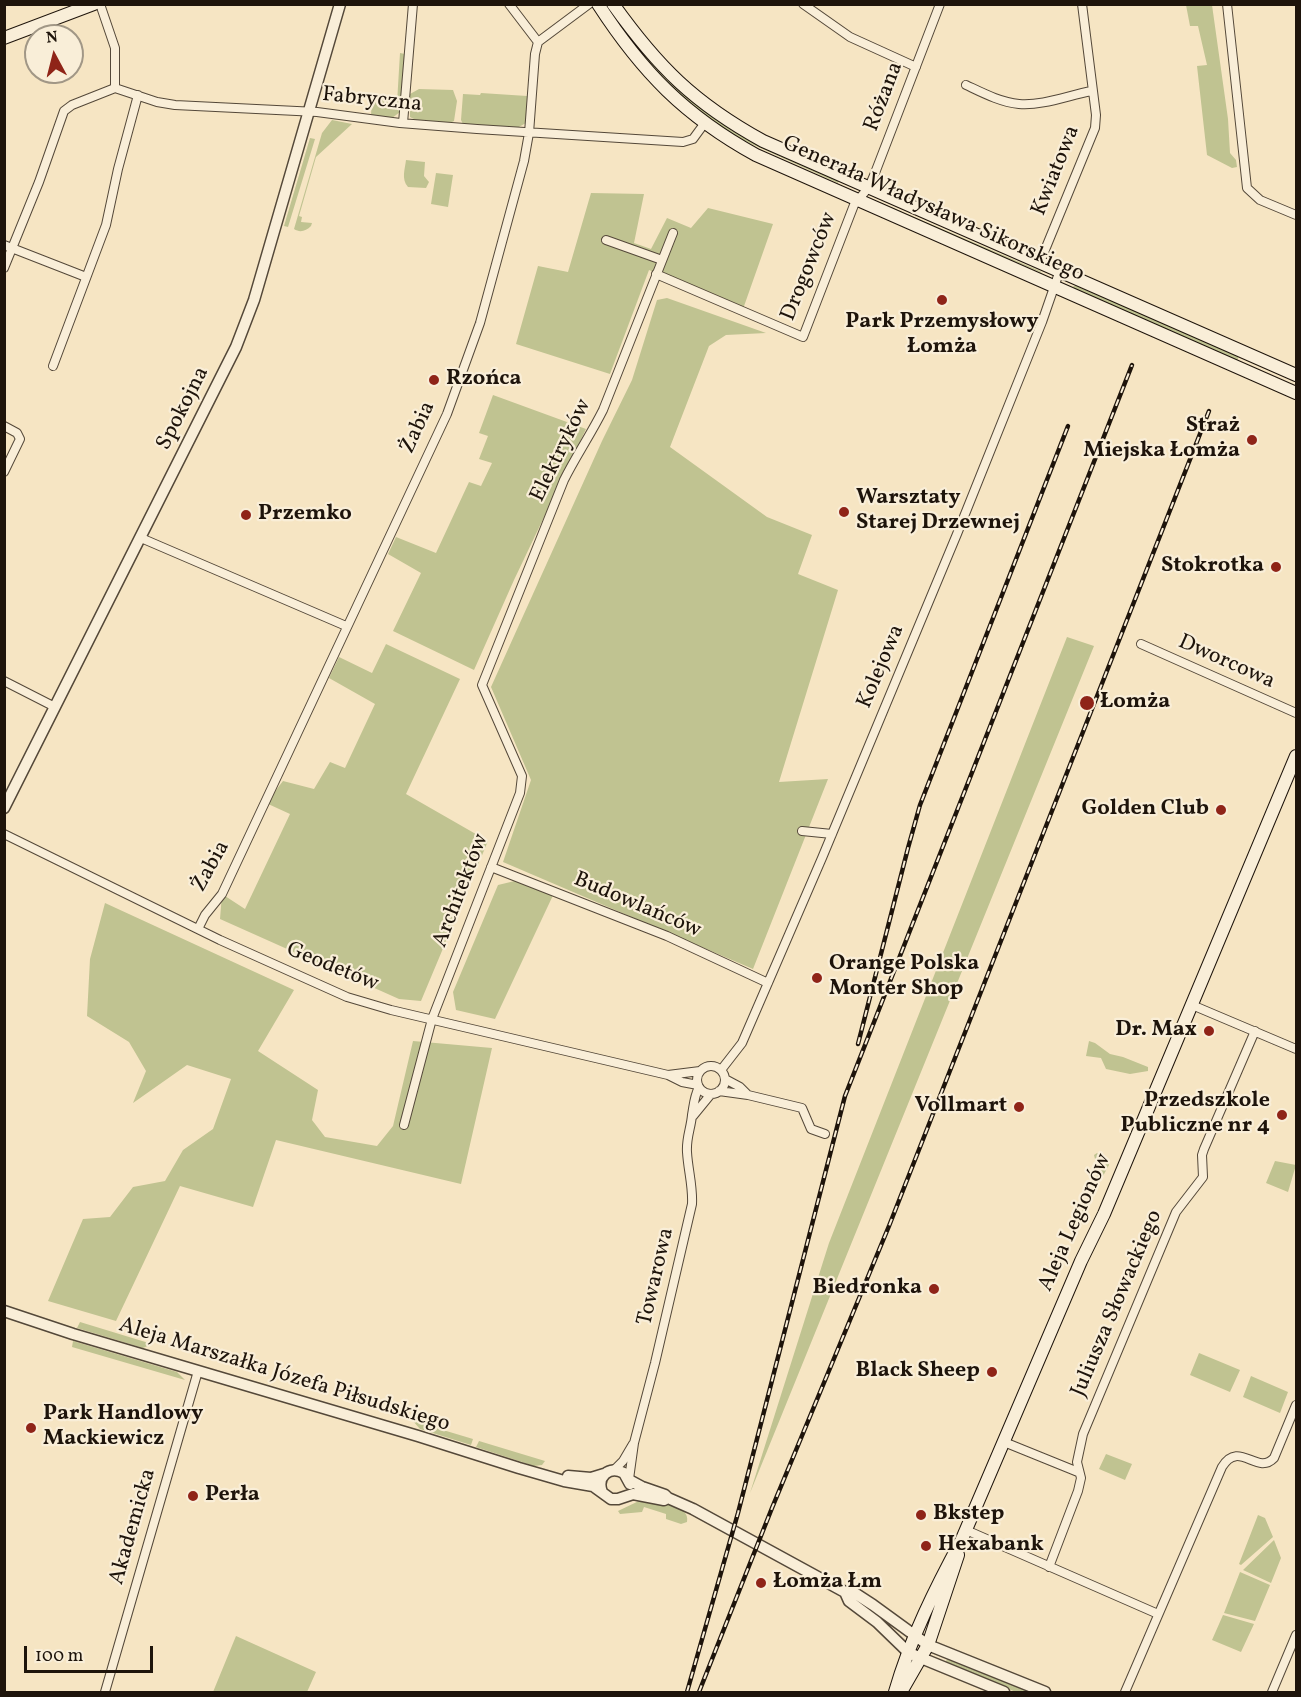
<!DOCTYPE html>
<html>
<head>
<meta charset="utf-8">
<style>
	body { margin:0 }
	#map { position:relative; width:1301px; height:1697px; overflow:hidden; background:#f6e5c3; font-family:Vollkorn,serif }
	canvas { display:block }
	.frame { position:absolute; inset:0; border:6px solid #1e140b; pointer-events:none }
	.north { position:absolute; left:24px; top:24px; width:60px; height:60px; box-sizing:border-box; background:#f9eed8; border:2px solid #a19786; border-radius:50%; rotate:353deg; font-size:16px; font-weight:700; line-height:24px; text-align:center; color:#1e140b }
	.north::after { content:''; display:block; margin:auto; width:21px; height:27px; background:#8f2418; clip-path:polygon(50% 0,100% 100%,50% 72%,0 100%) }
	.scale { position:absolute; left:24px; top:1646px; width:129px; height:27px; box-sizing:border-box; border:3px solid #1e140b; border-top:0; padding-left:8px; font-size:18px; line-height:21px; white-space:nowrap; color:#1e140b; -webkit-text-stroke:4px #f9eed8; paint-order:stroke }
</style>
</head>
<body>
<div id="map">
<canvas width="1301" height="1697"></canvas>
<div class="frame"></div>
<div class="north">N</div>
<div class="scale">100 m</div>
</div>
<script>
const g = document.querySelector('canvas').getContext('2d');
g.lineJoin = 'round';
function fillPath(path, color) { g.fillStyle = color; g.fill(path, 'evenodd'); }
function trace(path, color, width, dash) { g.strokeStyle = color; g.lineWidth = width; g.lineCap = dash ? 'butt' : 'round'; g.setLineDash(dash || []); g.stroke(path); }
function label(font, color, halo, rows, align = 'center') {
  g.font = font + ' Vollkorn,serif'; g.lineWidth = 4.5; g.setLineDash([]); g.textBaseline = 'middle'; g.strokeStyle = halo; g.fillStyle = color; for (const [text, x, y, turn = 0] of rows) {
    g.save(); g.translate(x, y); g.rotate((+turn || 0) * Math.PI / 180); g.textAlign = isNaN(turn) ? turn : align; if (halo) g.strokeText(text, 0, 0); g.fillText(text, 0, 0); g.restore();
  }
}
const green = new Path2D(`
	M603 5H607L643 53 674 85 839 180 838 183 745 141 704 118 651 69Z
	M1186 5H1212L1228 119 1230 153 1236 160 1237 167 1232 168 1207 155 1197 66 1207 65 1198 26H1190Z
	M400 53 405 54 400 112 392 118 371 116 372 94 397 103Z
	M419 89 453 90 457 101 454 121 450 123 416 120 410 117V94Z
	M481 93 527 96 526 123 517 128 463 124 461 120 463 94 480 95Z
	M332 120 352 124 316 157 299 216 302 217 301 222 312 223 311 226C306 231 300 233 294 229L322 133Z
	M310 138 315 139 288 227 284 226Z
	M406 160 425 162 424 176 429 182 426 188 408 187C401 179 405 169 406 160Z
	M436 173 453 175 448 207 431 204Z
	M591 193 644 194 634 243 651 249 667 218 691 228 708 208 773 224 743 309 649 270 610 374 516 344 538 266 568 272Z
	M877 201 1040 271 1042 273 877 203Z
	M1073 286H1076L1239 355 1237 362 1075 289Z
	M667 298 766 333 726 335 709 346 670 447 767 517 812 535 798 574 838 590 779 782 828 779 753 969 503 862 531 780 491 687 602 441 632 380 657 300Z
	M493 395 586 429 514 580 474 670 393 631 421 573 388 554 396 537 436 553 469 482 481 486 492 463 479 459 488 436 479 433Z
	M1067 637 1094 646 750 1493 829 1243Z
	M386 644 460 679 406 794 488 841 421 1001 399 999 220 919 222 894 245 909 290 814 266 803 283 781 314 789 330 762 345 768 375 704 329 678 339 657 372 673Z
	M523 879 555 891 495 1019 456 1010 453 992 498 885Z
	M105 903 294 990 258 1051 318 1090 312 1120 325 1137 377 1146 393 1126 413 1041 492 1048 461 1184 276 1140 253 1207 180 1186 116 1321 48 1301 83 1219 110 1217 133 1187 165 1181 183 1150 213 1129 231 1079 187 1065 133 1103 146 1071 129 1042 87 1016 90 959Z
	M1089 1041 1095 1043 1110 1054 1123 1057 1148 1067V1071L1130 1074 1106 1069 1101 1058 1086 1056Z
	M1097 1153 1107 1158 1109 1165 1097 1187 1081 1225 1077 1228 1073 1223 1079 1218 1098 1173 1093 1171 1096 1163 1094 1155Z
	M1275 1161 1296 1165 1288 1192 1266 1183Z
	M80 1322 152 1344 143 1348 77 1328Z
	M73 1341 177 1372 185 1380 72 1347Z
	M1199 1353 1240 1370 1230 1392 1190 1375Z
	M1251 1376 1288 1392 1280 1413 1243 1397Z
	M413 1421 473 1439 471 1445 420 1429Z
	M479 1441 545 1461 542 1465 534 1466 476 1447Z
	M1106 1454 1132 1464 1125 1480 1099 1469Z
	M643 1499C656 1502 691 1504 687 1522L681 1524 666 1519V1514L644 1507 642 1512 620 1514 618 1511Z
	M1258 1515 1265 1518 1273 1537 1241 1565 1239 1564Z
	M1274 1540 1281 1558 1271 1583 1243 1570Z
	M1240 1572 1270 1585 1255 1621 1224 1613Z
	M1223 1615 1254 1624 1241 1652 1212 1640Z
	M236 1636 316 1672 307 1692H213Z
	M947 1659 1031 1692H1016L945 1664Z`);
const minor = new Path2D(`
	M100 4 115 48V88L157 102 175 105 317 112 400 123 477 129 683 142 693 139 704 124
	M803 4 850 37 916 67
	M1227 4 1247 188 1260 200 1296 215
	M538 42 589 4
	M966 85C983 93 1000 102 1019 104 1043 106 1069 95 1092 91
	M403 123 413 4
	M606 240 662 260
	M4 245 86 277
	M1040 262 1095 128 1096 115 1082 4
	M4 268 39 182 64 111 72 105 115 88
	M656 274 803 337 854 205 869 187 875 173 940 4
	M53 366 106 225 118 169 138 95
	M4 426 17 433 20 439 4 472
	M141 538 346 626
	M1141 644 1296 713
	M4 681 55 707
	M802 831 832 834
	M4 834 220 940 347 997 391 1010 668 1075 682 1082 698 1085
	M491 867 667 936 768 983
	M198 929 205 915 222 894 447 414 480 323 524 161 529 133 535 54 538 42 509 4
	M1192 1005 1296 1049
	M697 1080a14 14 0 1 1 28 0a14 14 0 1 1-28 0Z
	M721 1070 742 1043 822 858 957 534 1042 322 1060 270
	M668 1075 700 1071
	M725 1079 740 1087 748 1095
	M719 1091 748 1095 802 1108 811 1129 825 1134
	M693 1116 711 1094
	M404 1125 432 1019 520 793 522 776 482 685 564 480C576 456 591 434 603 410L673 233
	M1004 1442 1078 1472
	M614 1470 623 1461 633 1444
	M629 1479 634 1443 655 1363 692 1204C693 1186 688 1170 687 1152 686 1138 691 1128 692 1115 694 1104 694 1097 699 1087
	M966 1530 1158 1614
	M1049 1567 1078 1491 1081 1478 1077 1462 1083 1434 1176 1212 1203 1177 1202 1155 1204 1149 1255 1031
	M105 1692 198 1371
	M1125 1692 1222 1467C1239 1439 1257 1476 1274 1458L1296 1405
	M1272 1692 1296 1635`);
const tertiary = new Path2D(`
	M4 808 236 347 254 300 340 4
	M4 1311 73 1334 418 1436 519 1468 564 1481 593 1486 611 1499H618L633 1494 664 1500 668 1498
	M568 1476 591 1478 604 1474
	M629 1480 642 1487 665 1495 668 1498 693 1509 845 1592H853L873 1605 928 1645 1045 1692
	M602 1492C596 1477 609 1465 624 1473L630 1484
	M845 1592 849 1601 877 1622 909 1653 1004 1692`);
const secondary = new Path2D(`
	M598 4C642 72 685 116 756 155L1296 393
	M613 4C658 67 694 103 763 141L1296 375
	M4 38 94 4
	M895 1692C910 1639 936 1587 962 1539L1081 1261 1104 1214 1296 756
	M901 1692 928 1645 958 1555`);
const rail = new Path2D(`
	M858 1044 908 848 920 805 1068 426
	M687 1692 738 1513 845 1096 1132 365
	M699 1692 772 1508 889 1226 1209 411`);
const markers = [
	[942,300,6,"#8f2418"],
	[434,380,6,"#8f2418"],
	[1252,440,6,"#8f2418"],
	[844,512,6,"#8f2418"],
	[246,515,6,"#8f2418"],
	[1276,567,6,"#8f2418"],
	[1087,703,8,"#8f2418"],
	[1221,810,6,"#8f2418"],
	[817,978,6,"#8f2418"],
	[1209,1031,6,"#8f2418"],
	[1019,1107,6,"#8f2418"],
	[1282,1115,6,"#8f2418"],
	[934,1289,6,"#8f2418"],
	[992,1372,6,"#8f2418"],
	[31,1428,6,"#8f2418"],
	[193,1496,6,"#8f2418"],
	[921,1515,6,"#8f2418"],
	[926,1546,6,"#8f2418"],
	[761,1583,6,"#8f2418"]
];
const streetNames = [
	["Różana",885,97,-69],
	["Fabryczna",372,101,6],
	["Kwiatowa",1057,171,-68],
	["Generała Władysława Sikorskiego",933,210,24],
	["Drogowców",810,267,-68],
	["Spokojna",184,409,-63],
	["Żabia",419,428,-65],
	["Elektryków",562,451,-64],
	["Dworcowa",1226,663,24],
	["Kolejowa",882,667,-67],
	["Żabia",212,867,-61],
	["Architektów",462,891,-69],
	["Budowlańców",637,906,23],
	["Geodetów",332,968,22],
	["Aleja Legionów",1076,1223,-66],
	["Towarowa",657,1277,-77],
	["Juliusza Słowackiego",1118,1304,-67],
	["Aleja Marszałka Józefa Piłsudskiego",284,1376,17],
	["Akademicka",134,1527,-74]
];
const poiNames = [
	["Park Przemysłowy",942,323,"center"],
	["Łomża",942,348,"center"],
	["Rzońca",446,380],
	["Straż",1240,427,"right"],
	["Miejska Łomża",1240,452,"right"],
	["Warsztaty",856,499],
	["Starej Drzewnej",856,524],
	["Przemko",258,515],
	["Stokrotka",1264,567,"right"],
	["Łomża",1100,703],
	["Golden Club",1209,810,"right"],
	["Orange Polska",829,965],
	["Monter Shop",829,990],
	["Dr. Max",1197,1031,"right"],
	["Przedszkole",1270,1102,"right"],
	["Publiczne nr 4",1270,1127,"right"],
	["Vollmart",1007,1107,"right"],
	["Biedronka",922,1289,"right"],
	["Black Sheep",980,1372,"right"],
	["Park Handlowy",43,1415],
	["Mackiewicz",43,1440],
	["Perła",205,1496],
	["Bkstep",933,1515],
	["Hexabank",938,1546],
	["Łomża Łm",773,1583]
];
fillPath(green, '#c0c391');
trace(minor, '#544839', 10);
trace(tertiary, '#544839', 13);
trace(secondary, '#1e140b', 14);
trace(minor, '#f9eed8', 8);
trace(tertiary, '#f9eed8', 10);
trace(secondary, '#f9eed8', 12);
trace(rail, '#1e140b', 4.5);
trace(rail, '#f9eed8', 2, [7]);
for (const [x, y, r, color] of markers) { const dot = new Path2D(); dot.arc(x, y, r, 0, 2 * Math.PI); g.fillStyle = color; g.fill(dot); trace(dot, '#f9eed8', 2); }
label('22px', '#1e140b', '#f9eed8', streetNames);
label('bold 22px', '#1e140b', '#f9eed8', poiNames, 'left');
</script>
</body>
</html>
